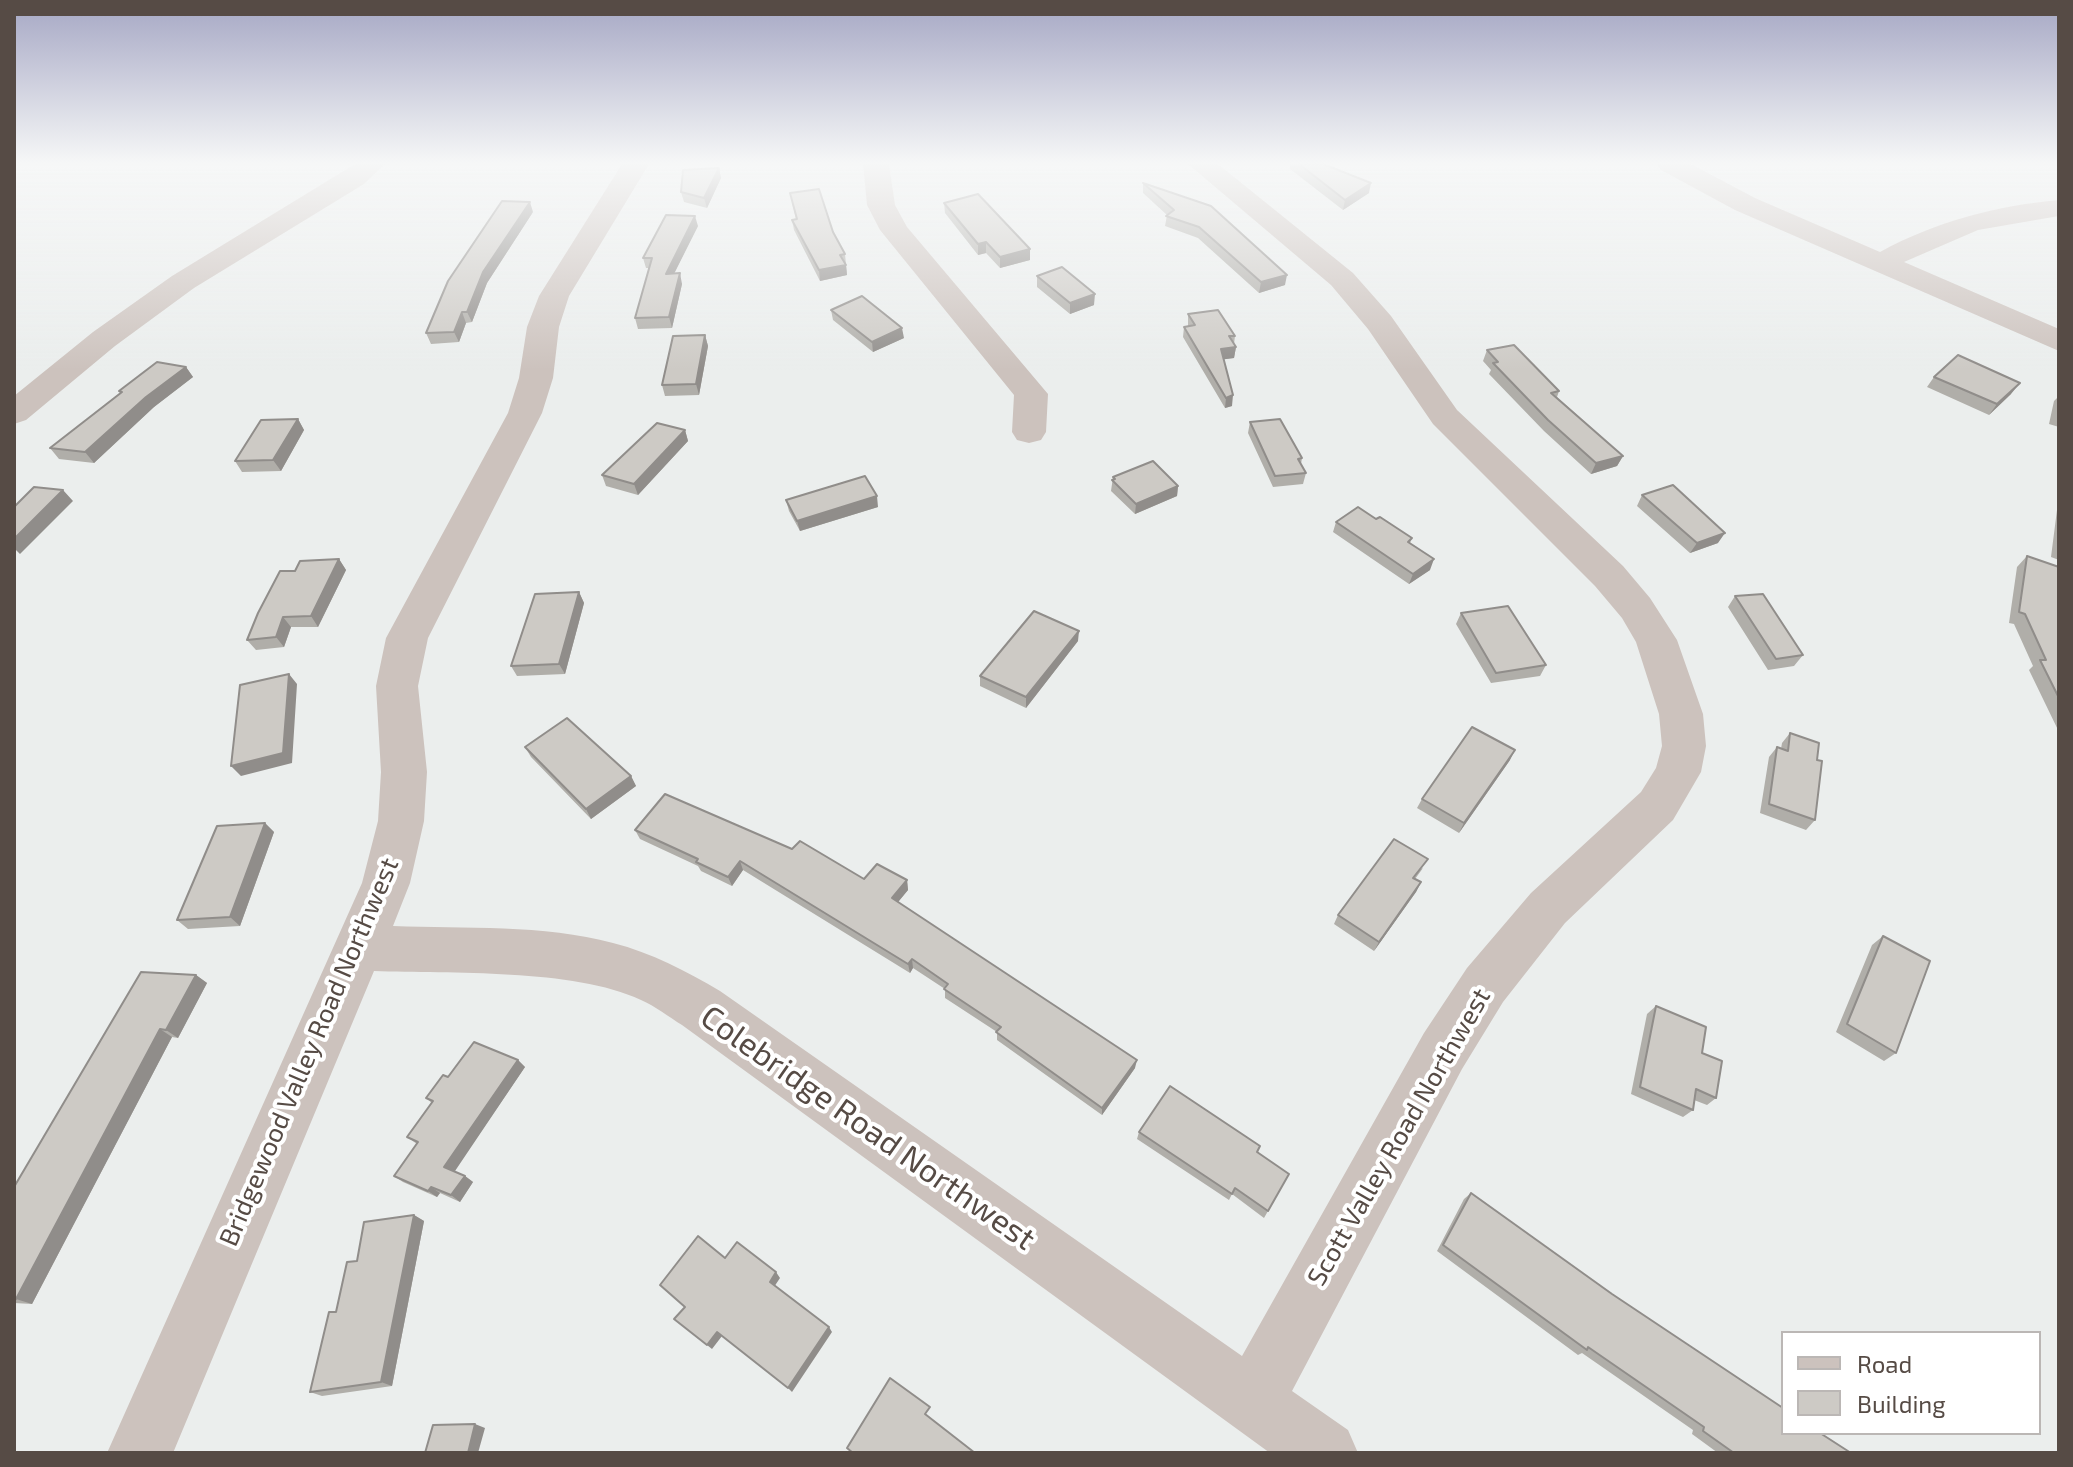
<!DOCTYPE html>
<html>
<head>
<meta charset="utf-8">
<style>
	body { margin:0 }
	#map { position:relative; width:2073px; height:1467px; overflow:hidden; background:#ebeeed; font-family:"Exo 2",sans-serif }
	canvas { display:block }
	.frame { position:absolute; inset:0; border:16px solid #564b45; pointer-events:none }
	.legend { position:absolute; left:1781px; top:1331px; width:260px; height:104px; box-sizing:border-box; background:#fff; border:2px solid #bbb7b5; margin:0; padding:10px 14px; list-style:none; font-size:24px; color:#564b45 }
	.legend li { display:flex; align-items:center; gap:16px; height:40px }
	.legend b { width:40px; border:2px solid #bbb7b5 }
</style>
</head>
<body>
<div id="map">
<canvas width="2073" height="1467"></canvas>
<div class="frame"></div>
<ul class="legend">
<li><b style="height:10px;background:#ccc2bd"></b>Road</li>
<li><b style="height:22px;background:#cdcac5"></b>Building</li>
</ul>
</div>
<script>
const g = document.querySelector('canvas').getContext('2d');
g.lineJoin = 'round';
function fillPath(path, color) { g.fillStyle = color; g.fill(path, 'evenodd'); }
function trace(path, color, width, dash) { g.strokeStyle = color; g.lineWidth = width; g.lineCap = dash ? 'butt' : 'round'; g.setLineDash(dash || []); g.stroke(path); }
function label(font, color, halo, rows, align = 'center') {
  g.font = font + ' "Exo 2",sans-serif'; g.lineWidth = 8; g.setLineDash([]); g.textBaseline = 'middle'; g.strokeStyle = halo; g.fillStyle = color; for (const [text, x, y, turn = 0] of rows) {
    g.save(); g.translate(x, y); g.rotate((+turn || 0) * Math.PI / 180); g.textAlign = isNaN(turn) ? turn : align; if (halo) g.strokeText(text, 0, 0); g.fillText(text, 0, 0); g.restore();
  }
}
const minor = new Path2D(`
	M355 164H385L364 184 194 288 115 346 26 420 14 424V396L93 332 172 276Z
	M622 164H649L569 296 559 327 553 378 542 413 428 638 418 686 427 772 424 821 410 883 393 926C465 929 543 924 613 943 652 953 686 971 720 991L1242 1356 1424 1033 1467 968 1531 893 1641 792 1656 768 1662 746 1659 714 1636 642 1622 618 1595 586 1433 424 1368 329 1331 285 1188 164H1218L1353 273 1391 316 1457 410 1623 566 1650 598 1677 640 1703 714 1706 746 1701 772 1673 820 1565 923 1503 1002 1462 1069 1292 1391 1348 1430 1358 1453H1270L682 1025C669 1017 655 1006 641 1000 573 968 450 974 374 971L173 1453H107L362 883 378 821 381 772 376 686 386 638 508 413 519 378 527 327 539 296Z
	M863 164H889L895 205 907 227 1048 394 1046 432 1041 440 1029 443 1017 440 1012 432 1014 395 880 230 867 205Z
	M1657 164H1691L1755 198 1880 252C1937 221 1995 206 2059 200V216L1978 230 1904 262 2059 329V351L1735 210 1661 170Z`);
const wall = new Path2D(`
	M1290 164H1323L1369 193 1343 210 1290 169Z
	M719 168 721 178 707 208 684 202 681 192Z
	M1143 183 1285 285 1259 293 1198 238 1165 226 1167 215 1143 193Z
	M790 193 833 232 845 254 847 275 820 281 794 230 792 220 796 219Z
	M944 203 1030 260 1000 268 986 253 978 255 945 213Z
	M533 212 487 283 472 322 466 323 459 342 431 344 426 333Z
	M698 226 674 273 682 284 672 328 638 329 635 318 649 268H646L643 258Z
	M1037 276 1094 305 1070 314 1037 287Z
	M831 310 904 338 873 352 833 320Z
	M1188 314 1235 336 1234 344 1236 347 1234 358 1224 359 1232 406 1225 408 1183 337 1184 327 1188 326Z
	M705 335 708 346 699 395 665 396 662 385Z
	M1487 350 1559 391 1557 397 1623 456 1617 466 1591 474 1544 431 1489 374 1491 370 1483 361Z
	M186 367 193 377 154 407 94 463 59 459 50 448 120 393 119 391Z
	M1934 377 2011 394 1989 415 1927 387Z
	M2059 396V427L2049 424 2054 401Z
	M298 419 304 430 281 471 242 472 235 461Z
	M1250 422 1302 458 1301 464 1306 473 1303 484 1273 487 1248 433Z
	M685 430 688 441 638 495 606 486 602 475Z
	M1113 477 1178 486 1177 496 1135 514 1111 491Z
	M1642 495 1718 543 1690 553 1637 506Z
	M786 500 878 507 800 531 789 511Z
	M2059 508V560L2051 557 2057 510Z
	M1376 519 1412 538 1410 543 1430 570 1409 584 1333 532 1336 522Z
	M2027 556 2059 567V732L2029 670 2033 666 2014 624 2009 623 2017 567Z
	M339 559 346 570 318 627H291L284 647 256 650 247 640 295 571Z
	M579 592 584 603 565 674 517 676 511 666Z
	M1735 596 1803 655 1794 666 1768 670 1728 607Z
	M1461 613 1546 665 1540 676 1491 683 1456 624Z
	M1078 641 1026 708 980 686V676Z
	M1790 733 1817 760 1815 820 1806 830 1760 813 1769 757 1777 747 1781 749 1782 743Z
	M525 747 631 776 636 786 591 819 531 757Z
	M1510 760 1459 833 1417 808 1422 799Z
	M265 823 274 832 240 926 188 929 177 920Z
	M635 830 792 849 864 879 907 880 908 890 898 902 1135 1068 1102 1115 997 1040V1032L945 998V989L913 968 910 973 743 870 732 886 701 871 698 866 640 839Z
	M1423 868 1415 879 1421 882 1416 892 1374 951 1334 924 1338 915Z
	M1883 936 1896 1053 1884 1061 1836 1032 1872 945Z
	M196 975 207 983 178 1038 172 1037 32 1304 14 1303V1187Z
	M1656 1006 1702 1053 1716 1098 1707 1105 1694 1100 1693 1110 1683 1117 1631 1094 1647 1014Z
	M518 1060 525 1067 454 1171 465 1176 473 1182 460 1202 440 1193 437 1197 403 1182 394 1176 417 1144 407 1137 432 1103 426 1098 448 1077Z
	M1139 1132 1257 1152 1289 1174 1264 1218 1232 1194 1229 1200 1137 1139Z
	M1471 1193 1612 1294 1851 1453H1718L1692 1434 1693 1430 1582 1353 1578 1355 1437 1251 1464 1199Z
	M414 1215 424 1221 392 1386 322 1396 310 1392 336 1312 357 1261Z`);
const shadedWall = new Path2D(`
	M719 168 721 178 707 208 704 198Z
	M1371 183 1369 193 1343 210 1345 200Z
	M530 202 533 212 487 283 472 322 467 312 483 272Z
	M695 216 698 226 669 284 666 274Z
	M986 242V253L978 255V244Z
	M1030 249V260L1000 268V257Z
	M846 265 847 275 820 281 819 270Z
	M680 273 682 284 672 328 669 317Z
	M1287 275 1285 285 1259 293 1261 282Z
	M1095 294 1094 305 1070 314V303Z
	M462 312 466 323 459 342 454 332Z
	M902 328 904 338 873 352 872 342Z
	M705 335 708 346 699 395 696 384Z
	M1236 347 1234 358 1219 360 1221 349Z
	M186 367 193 377 154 407 94 463 85 452 146 397Z
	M2020 383 2011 394 1989 415 1997 404Z
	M1233 395 1232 406 1225 408 1226 398Z
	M298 419 304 430 281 471 273 460Z
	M685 430 688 441 638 495 634 484Z
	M1623 456 1617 466 1591 474 1596 463Z
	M1178 486 1177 496 1135 514 1136 504Z
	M63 490 73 501 20 554 14 548V539Z
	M877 496 878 507 800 531 797 521Z
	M1725 533 1718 543 1690 553 1697 543Z
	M339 559 346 570 318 627 311 616Z
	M1434 559 1430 570 1409 584 1413 574Z
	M579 592 584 603 565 674 559 664Z
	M283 617 291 627 284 647 276 637Z
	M1079 631 1078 641 1026 708V697Z
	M289 674 297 684 292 763 241 776 231 766Z
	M1515 750 1510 760 1459 833 1464 823Z
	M631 776 636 786 591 819 586 809Z
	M265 823 274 832 240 926 230 917Z
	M740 861 743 870 732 886 728 877Z
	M907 880 908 890 894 907 892 898Z
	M1421 882 1416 892 1374 951 1379 942Z
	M912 959 913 968 910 973 908 964Z
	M196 975 207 983 178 1038 166 1030Z
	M160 1029 172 1037 32 1304 16 1299Z
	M518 1060 525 1067 453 1174 444 1167Z
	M1137 1060 1135 1068 1102 1115V1108Z
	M465 1176 473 1182 460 1202 451 1195Z
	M431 1187 440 1193 437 1197 428 1191Z
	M414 1215 424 1221 392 1386 381 1382Z
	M776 1272 780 1278 774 1287 770 1282Z
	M829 1327 832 1332 792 1392 788 1388Z
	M717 1332 722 1336 712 1349 707 1345Z
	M475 1424 485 1428 478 1453H468Z`);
const building = new Path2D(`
	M1299 164H1323L1371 183 1345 200Z
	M719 168 704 198 681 192 683 170Z
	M1143 183 1211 206 1287 275 1261 282 1199 227 1166 216 1174 210Z
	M819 189 833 232 845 254 840 255 846 265 819 270 792 220 797 219 790 193Z
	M978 194 1030 249 1000 257 986 242 978 244 944 203Z
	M502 201 530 202 483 272 467 312H462L454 332 426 333 448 281Z
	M666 215 695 216 666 274 680 273 669 317 635 318 652 258H643Z
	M1062 267 1095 294 1070 303 1037 276Z
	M862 296 902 328 872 342 831 310Z
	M1218 310 1235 336H1229L1236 347 1221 349 1233 395 1226 398 1184 327 1195 325 1188 314Z
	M705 335 696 384 662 385 673 336Z
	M1514 345 1559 391 1551 393 1623 456 1596 463 1548 420 1493 363 1498 362 1487 350Z
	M1958 355 2020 383 1997 404 1934 377Z
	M157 362 186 367 146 397 85 452 50 448 122 392 119 391Z
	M298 419 273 460 235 461 261 420Z
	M1280 419 1302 458 1298 459 1306 473 1275 476 1250 422Z
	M657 423 685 430 634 484 602 475Z
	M1153 461 1178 486 1136 504 1112 480 1115 479 1113 477Z
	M865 476 877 496 797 521 786 500Z
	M1673 485 1725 533 1697 543 1642 495Z
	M34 487 63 490 14 539V507Z
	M1358 507 1376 519 1380 517 1412 538 1408 542 1434 559 1413 574 1336 522Z
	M2027 556 2059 567V698L2040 660H2046L2025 614 2019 612Z
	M339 559 311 616 283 617 276 637 247 640 258 613 280 571H295L300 561Z
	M579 592 559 664 511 666 535 594Z
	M1763 594 1803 655 1776 659 1735 596Z
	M1508 606 1546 665 1496 673 1461 613Z
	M1034 611 1079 631 1026 697 980 676Z
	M289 674 283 753 231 766 240 685Z
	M567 718 631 776 586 809 525 747Z
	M1472 727 1515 750 1464 823 1422 799Z
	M1790 733 1819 743 1817 760 1822 761 1815 820 1769 804 1777 747 1788 751Z
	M665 794 792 849 800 841 864 879 877 864 907 880 892 898 1137 1060 1102 1108 996 1032 1001 1027 944 989 948 984 912 959 908 964 740 861 728 877 696 862 698 859 635 830Z
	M265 823 230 917 177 920 217 826Z
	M1394 839 1428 859 1413 878 1421 882 1379 942 1338 915Z
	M1883 936 1930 961 1896 1053 1847 1024Z
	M141 972 196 975 166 1030 160 1029 16 1299H14V1187Z
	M1656 1006 1706 1027 1702 1053 1722 1061 1716 1098 1696 1089 1693 1110 1640 1087Z
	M474 1042 518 1060 444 1167 465 1176 451 1195 431 1187 428 1191 394 1176 418 1142 407 1137 433 1101 426 1098 443 1075 448 1077Z
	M1170 1086 1260 1146 1257 1152 1289 1174 1268 1211 1235 1188 1232 1194 1139 1132Z
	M1471 1193 1612 1294 1783 1408V1433H1820L1851 1453H1734L1703 1431 1704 1427 1588 1347 1587 1350 1443 1245Z
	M414 1215 381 1382 310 1392 329 1312H336L347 1262 357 1261 364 1222Z
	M698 1236 725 1258 737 1242 776 1272 770 1282 829 1327 788 1388 717 1332 707 1345 674 1319 685 1307 660 1285Z
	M890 1378 930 1407 925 1414 975 1453H853L847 1448Z
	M475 1424 468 1453H425L433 1425Z`);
const streetNames = [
	["Bridgewood Valley Road Northwest",309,1052,-67],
	["Scott Valley Road Northwest",1399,1137,-60]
];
const nearStreetnames = [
	["Colebridge Road Northwest",868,1128,35]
];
fillPath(minor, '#ccc2bd');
fillPath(wall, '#b0aea9');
fillPath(shadedWall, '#908d8a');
fillPath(building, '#cdcac5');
trace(building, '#908d8a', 2);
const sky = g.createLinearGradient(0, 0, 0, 370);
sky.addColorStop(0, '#a5a7c4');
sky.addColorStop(0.44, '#f6f7f7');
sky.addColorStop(1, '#f6f7f700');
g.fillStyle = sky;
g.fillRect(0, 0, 2073, 370);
label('26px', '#564b45', '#fff', streetNames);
label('32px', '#564b45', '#fff', nearStreetnames);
</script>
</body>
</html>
